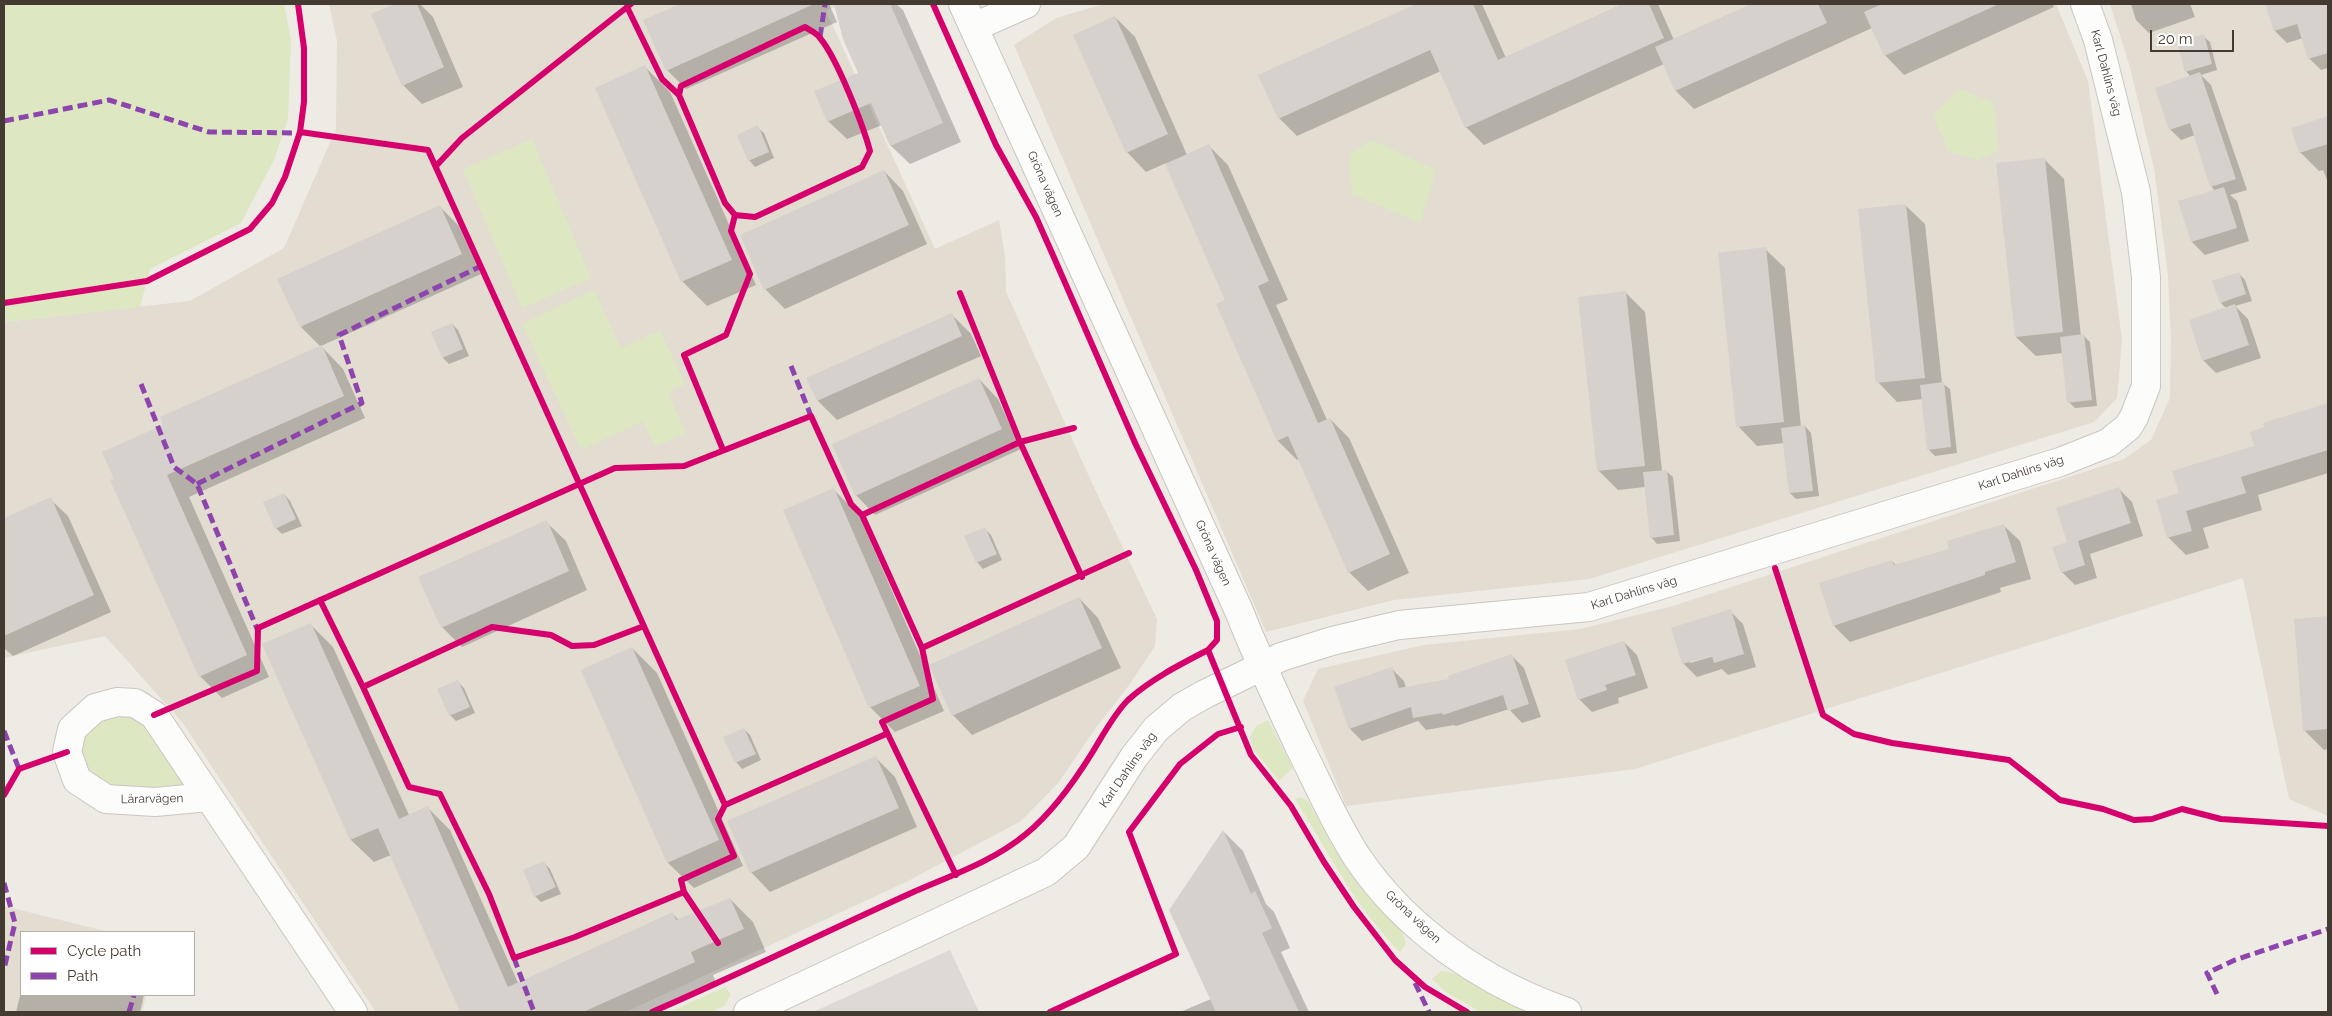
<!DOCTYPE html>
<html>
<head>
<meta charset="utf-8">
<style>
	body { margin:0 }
	#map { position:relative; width:2332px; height:1016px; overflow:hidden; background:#eeeae4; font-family:Raleway,sans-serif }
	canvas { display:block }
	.frame { position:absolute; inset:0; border:5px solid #433b32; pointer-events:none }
	.legend { position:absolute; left:20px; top:931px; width:175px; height:65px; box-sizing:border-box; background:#fff; border:1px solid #b4b1ad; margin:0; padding:6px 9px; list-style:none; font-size:15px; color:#433b32 }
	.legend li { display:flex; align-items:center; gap:10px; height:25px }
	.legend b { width:25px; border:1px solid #b4b1ad }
	.scale { position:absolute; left:2150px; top:30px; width:84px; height:22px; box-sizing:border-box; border:2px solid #433b32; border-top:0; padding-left:6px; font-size:15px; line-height:18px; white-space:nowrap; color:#433b32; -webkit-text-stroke:4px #fff; paint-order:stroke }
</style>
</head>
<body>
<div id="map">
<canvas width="2332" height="1016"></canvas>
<div class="frame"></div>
<ul class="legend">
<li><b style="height:6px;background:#d6006c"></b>Cycle path</li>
<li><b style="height:6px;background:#8e44ad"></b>Path</li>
</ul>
<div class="scale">20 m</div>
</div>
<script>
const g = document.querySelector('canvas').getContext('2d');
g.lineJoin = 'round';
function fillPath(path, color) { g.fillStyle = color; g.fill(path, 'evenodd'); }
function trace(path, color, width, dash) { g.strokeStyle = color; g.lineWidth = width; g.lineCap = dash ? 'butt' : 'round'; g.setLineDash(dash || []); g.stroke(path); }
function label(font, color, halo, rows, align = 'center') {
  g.font = font + ' Raleway,sans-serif'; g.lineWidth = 4; g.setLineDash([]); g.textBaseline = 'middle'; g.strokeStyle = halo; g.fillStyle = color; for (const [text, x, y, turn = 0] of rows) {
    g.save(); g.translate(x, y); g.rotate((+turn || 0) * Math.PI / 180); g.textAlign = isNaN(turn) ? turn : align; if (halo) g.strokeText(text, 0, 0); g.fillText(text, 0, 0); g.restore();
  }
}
const residential = new Path2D(`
	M329 4H841L826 11 935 249 999 220 1005 256 1006 292 1091 481 1157 619 1155 646 1129 685 1092 733 1059 782 1021 821 906 882 626 1012H376L182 722 105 636 4 658V322L190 301 284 248 336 129 337 41Z
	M1104 4H2056L2088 81 2122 340 2117 398 2094 422 1589 579 1394 600 1266 632 1014 45 1056 18Z
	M2110 4H2328V816L2289 799 2243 578 1635 769 1346 806 1303 701 1318 669 1424 645 1580 629 1673 606 2124 459 2151 440 2170 398 2171 337 2168 275 2154 168 2130 67Z
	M4 906 109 932H21V995H146L142 1012H4Z`);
const green = new Path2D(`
	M4 4H284L291 40 288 119 274 160 241 223 150 269 140 307 4 322Z
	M1960 89 1991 102 1995 109 1998 151 1977 160 1948 151 1933 115Z
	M532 139 591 278 522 308 463 169Z
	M1372 140 1436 170 1420 223 1352 194 1349 154Z
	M594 290 621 348 660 330 685 384 668 393 686 433 655 447 643 421 581 450 522 324Z
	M117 714H131L150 724 189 785C164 787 132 794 108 786 84 778 72 753 88 731 91 727 94 722 98 720 104 717 111 716 117 714Z
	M1268 720 1293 768 1279 781 1253 749 1250 737 1256 726Z
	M1300 797 1308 801 1334 849 1363 890 1402 931 1406 944 1400 952C1356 909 1328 851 1295 799Z
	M1441 971C1468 973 1501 1000 1527 1012H1481L1447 993 1432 979Z
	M725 987 731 994 724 1006 711 1012H669Z`);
const parking = new Path2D(`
	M950 950 979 1012H813Z`);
const shadow = new Path2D(`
	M398 4H420L433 17 463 87 422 104 403 85 373 15Z
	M683 4H829L837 22 686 89 667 70 645 21Z
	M856 4H896L903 10 961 142 910 164 891 146 882 125 847 139 828 121 860 74 838 12Z
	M1419 4H1482L1506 58 1623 4H1658L1674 40 1755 4H2053L2054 7 1904 75 1885 55 1872 28 1694 109 1676 91 1664 64 1484 145 1466 127 1441 71 1297 136 1279 118 1260 75Z
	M2131 4H2190L2195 17 2149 33 2136 20Z
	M2277 4H2328V68L2321 70 2309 58 2303 38 2287 43 2275 31 2268 7Z
	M1115 17 1135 37 1187 155 1209 146 1228 165 1288 300 1276 305 1327 420 1330 419 1349 438 1409 573 1368 591 1349 572 1299 459 1297 460 1278 441 1226 301 1166 163 1146 172 1127 152Z
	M2203 36 2210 42 2217 70 2201 75 2211 85 2247 190 2230 195 2237 201 2249 241 2205 255 2192 242 2179 202 2215 191 2211 186 2195 135 2181 140 2170 129 2191 77 2186 71Z
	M645 67 670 92 756 285 707 306 682 281Z
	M2327 118 2328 120V182L2323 170 2319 171 2300 152Z
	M757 127 764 133 774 158 755 167 749 160Z
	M2044 159 2064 179 2081 336H2084L2090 342 2097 406 2075 408 2069 402 2063 353 2036 356 2016 337Z
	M884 171 903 191 927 244 785 309 765 289Z
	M1905 205 1925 224 1942 383 1950 389 1957 453 1935 456 1928 449 1923 399 1897 402 1878 382Z
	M440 207 459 226 481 274 321 346 343 369 365 418 189 497 269 677 222 698 200 676 115 479 165 425 321 347 301 327Z
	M1765 249 1785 268 1801 427 1805 426 1811 433 1819 496 1796 499 1790 493 1784 443 1757 446 1738 426Z
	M2239 274 2245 280 2252 301 2235 306 2248 319 2261 358 2216 373 2203 360 2227 309 2221 303Z
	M1626 293 1645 312 1662 471H1666L1673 477 1680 541 1657 544 1651 537 1645 487 1618 490 1598 470Z
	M951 314 971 334 981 356 837 420 818 401 808 379Z
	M452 324 458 330 469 356 449 364 443 358 432 332Z
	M979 379 998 399 1021 449 875 515 856 495Z
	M2328 404V473L2258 495 2262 510 2203 528 2209 548 2186 555 2168 537 2181 494 2256 447 2266 428 2265 424Z
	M2119 489 2132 502 2143 536 2090 554 2097 578 2075 585 2062 572 2068 543Z
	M834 490 859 515 944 711 895 732 870 707Z
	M284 494 290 501 302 526 282 534 276 528Z
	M50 499 68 516 111 612 13 656 4 648V520Z
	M546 522 566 541 587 590 462 647 442 627Z
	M2003 525 2020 541 2031 579 2000 588 2001 592 1850 642 1834 626 1892 561 1897 566 1951 549Z
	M985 529 991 535 1002 560 983 569 977 562Z
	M1079 598 1098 618 1121 668 972 735 953 715Z
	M1730 611 1743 624 1756 667 1728 675 1722 669 1697 677 1684 664 1673 628ZM1717 653 1718 655 1690 663V661Z
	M2328 618V749L2324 750 2304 730 2295 621Z
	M310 624 333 647 409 815 427 807 450 830 518 983 673 914 679 920 730 899 753 922 766 952 713 975 717 985 655 1012H461L391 855 374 862 351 840 264 645Z
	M1624 642 1637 655 1648 688 1618 698 1619 703 1592 712 1579 699Z
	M632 648 657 673 743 866 694 888 668 863 582 671Z
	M1512 656 1524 668 1541 717 1522 723 1509 709 1456 726 1454 725 1426 730 1418 721 1362 741 1350 729 1391 668 1404 681 1406 688 1451 680Z
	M458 682 464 688 475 713 456 721 450 715Z
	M744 729 750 735 761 760 742 769 736 762Z
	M876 758 895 777 917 827 770 892 751 872Z
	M1224 832 1243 851 1266 904 1274 912 1290 948 1281 952 1309 1012H1180L1211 999Z
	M543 862 550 869 561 894 541 902 535 896Z
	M21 992V995H144L140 1012H16Z`);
const building = new Path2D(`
	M395 4H417L444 67 402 86 371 14Z
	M680 4H814L666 71 643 20Z
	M834 4H890L943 123 890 146 871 103 827 122 814 91 858 73 843 39Z
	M1416 4H1473L1498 60 1623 4H1649L1664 38 1465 128 1430 50 1278 119 1258 75Z
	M1751 4H1818L1827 23 1675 91 1655 47Z
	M1882 4H1999L1884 56 1864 12Z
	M2265 4H2328V53L2308 59 2297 24 2274 31Z
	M1115 16 1168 134 1126 153 1073 35Z
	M2204 34 2212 64 2185 72 2177 42Z
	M645 65 732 260 681 282 595 88Z
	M2200 72 2236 179 2210 187 2190 123 2169 130 2155 88Z
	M2328 116V144L2299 153 2291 128Z
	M758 125 769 152 748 161 737 135Z
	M1209 144 1269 281 1258 286 1318 423 1330 418 1390 554 1348 573 1288 436 1277 441 1216 304 1225 300 1165 164Z
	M2045 158 2063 332 2015 337 1996 163Z
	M884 170 909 225 764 290 740 235Z
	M2224 187 2237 228 2191 242 2178 201Z
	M1906 204 1925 378 1876 383 1858 209Z
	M440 205 462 254 300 327 277 279Z
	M1766 247 1784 422 1736 427 1718 253Z
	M2239 272 2246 294 2220 303 2212 281Z
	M1626 291 1645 466 1597 471 1578 297Z
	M2235 304 2249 345 2202 361 2189 320Z
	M952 313 962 336 817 401 806 378Z
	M452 323 463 349 442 358 431 332Z
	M2084 334 2092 400 2067 403 2060 337Z
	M322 345 344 396 167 475 247 655 199 677 110 480 114 479 102 452 163 425 160 417Z
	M979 378 1002 429 855 496 832 444Z
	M1944 382 1951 447 1927 450 1920 385Z
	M2328 403V450L2241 477 2246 493 2186 511 2192 531 2167 538 2156 500 2179 493 2172 471 2254 446 2250 432 2264 427 2263 423Z
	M1805 425 1813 491 1789 493 1781 428Z
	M1667 470 1674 535 1650 538 1643 472Z
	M2119 487 2131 523 2078 541 2085 565 2061 573 2052 547 2067 542 2056 508Z
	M834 488 920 686 869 708 783 510Z
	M284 493 296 519 275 529 263 502Z
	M51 497 94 595 4 636V518Z
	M547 520 569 571 441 628 418 577Z
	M2004 524 2016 562 1985 572V575L1833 626 1819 583 1892 560 1894 565 1949 549 1947 541Z
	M985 527 997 554 976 563 964 536Z
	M1079 597 1102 648 952 716 929 665Z
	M1731 609 1744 654 1714 663 1712 656 1682 664 1671 628Z
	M2328 616V729L2303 731 2294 619Z
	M311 623 399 819 428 806 508 987 673 912 676 920 730 898 744 929 691 952 695 962 583 1012H460L378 828 350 840 262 644Z
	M1624 641 1636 675 1605 685 1607 690 1578 700 1565 660Z
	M632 647 719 840 667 863 581 670Z
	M1512 654 1529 704 1508 711 1503 695 1443 715 1442 713 1413 718 1411 707 1349 729 1334 687 1392 667 1399 688 1449 679 1448 676Z
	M458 680 470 707 449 716 437 689Z
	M744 728 756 754 735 763 723 737Z
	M876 756 899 808 750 873 727 821Z
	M1223 830 1251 894 1255 891 1272 928 1262 933 1299 1012H1216L1169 910Z
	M544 861 556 887 534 897 523 870Z`);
const minor = new Path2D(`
	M963 4 1239 611C1257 657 1278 701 1299 746 1318 783 1334 822 1357 857 1406 930 1485 984 1567 1012
	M974 27 1026 4
	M209 797 155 802 106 799 77 780 67 752 72 729 95 708 117 702 135 703 154 715 209 797 353 1012
	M748 1012 1046 872 1076 847 1134 757 1156 729 1182 707 1205 694 1281 657 1332 641 1399 625 1589 607 2060 462 2108 443 2128 427 2134 417 2146 386V277L2136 192 2098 40 2085 4`);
const quiet = new Path2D(`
	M820 37 825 4
	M4 121 109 100 209 132 303 133
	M791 366 811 416
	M141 384 174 467 197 484 258 631
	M197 484 362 403 339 335 481 266
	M4 731 19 769
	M4 883 15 923 4 969
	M514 958 534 1012
	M1415 983 1429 1012
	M2217 994 2207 973 2235 960 2328 929
	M129 1012 134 995`);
const cycleway = new Path2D(`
	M933 4 996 145 1036 217 1052 253 1136 445 1196 570 1217 621V640L1208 650 1251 755 1291 806 1324 862 1354 907 1395 960 1425 987 1467 1012
	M627 7 662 79 679 95 725 203 735 215 755 217 862 167 870 151C863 125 837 58 820 38 817 33 809 30 805 27L681 86 679 95
	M300 132 428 150 725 805 886 734
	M436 166 462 138 631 4
	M960 293 1020 442 1082 577
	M4 303 147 281 250 229 272 203 285 177 300 132 304 102V48L298 4
	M723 450 684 355 726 335 750 274 731 231 735 215
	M862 515 1020 442 1074 428
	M1775 568 1823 715 1854 734 1892 743 2009 760 2060 800 2103 809 2134 820 2152 819 2182 809 2221 819 2328 826
	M320 600 363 687
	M644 626 594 645 572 646 551 635 492 627 363 687 409 787 440 794 489 894 514 958 575 937 684 892 718 943
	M922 648 1129 553
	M154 715 257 671 258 628 615 468 684 466 811 416 851 504 862 515 922 648 933 699 882 722 956 875
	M4 795 19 769 67 752
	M684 892 681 880 734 856 718 819 725 805
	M652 1012C738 975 823 933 909 894 949 876 991 863 1026 834 1053 812 1074 782 1092 753 1103 735 1114 714 1128 700 1151 679 1181 664 1208 650
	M1050 1012 1176 954 1129 832 1180 764 1218 734 1241 727`);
const streetNames = [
	["Karl Dahlins väg",2106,73,75],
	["Gröna vägen",1045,184,66],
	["Karl Dahlins väg",2021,473,-18],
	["Gröna vägen",1213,553,66],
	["Karl Dahlins väg",1634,593,-17],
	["Karl Dahlins väg",1128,770,-55],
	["Lärarvägen",152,799,-1],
	["Gröna vägen",1413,917,43]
];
fillPath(residential, '#e2dcd1');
fillPath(green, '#dde8c3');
fillPath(parking, '#ddd9d5');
fillPath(shadow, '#0003');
fillPath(building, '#d6d1cc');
trace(minor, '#cac6c1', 30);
trace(minor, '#fcfcfb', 28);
trace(quiet, '#8e44ad', 5, [10, 5]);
trace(cycleway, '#d6006c', 6);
label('12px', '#433b32', '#fff', streetNames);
</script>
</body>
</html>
